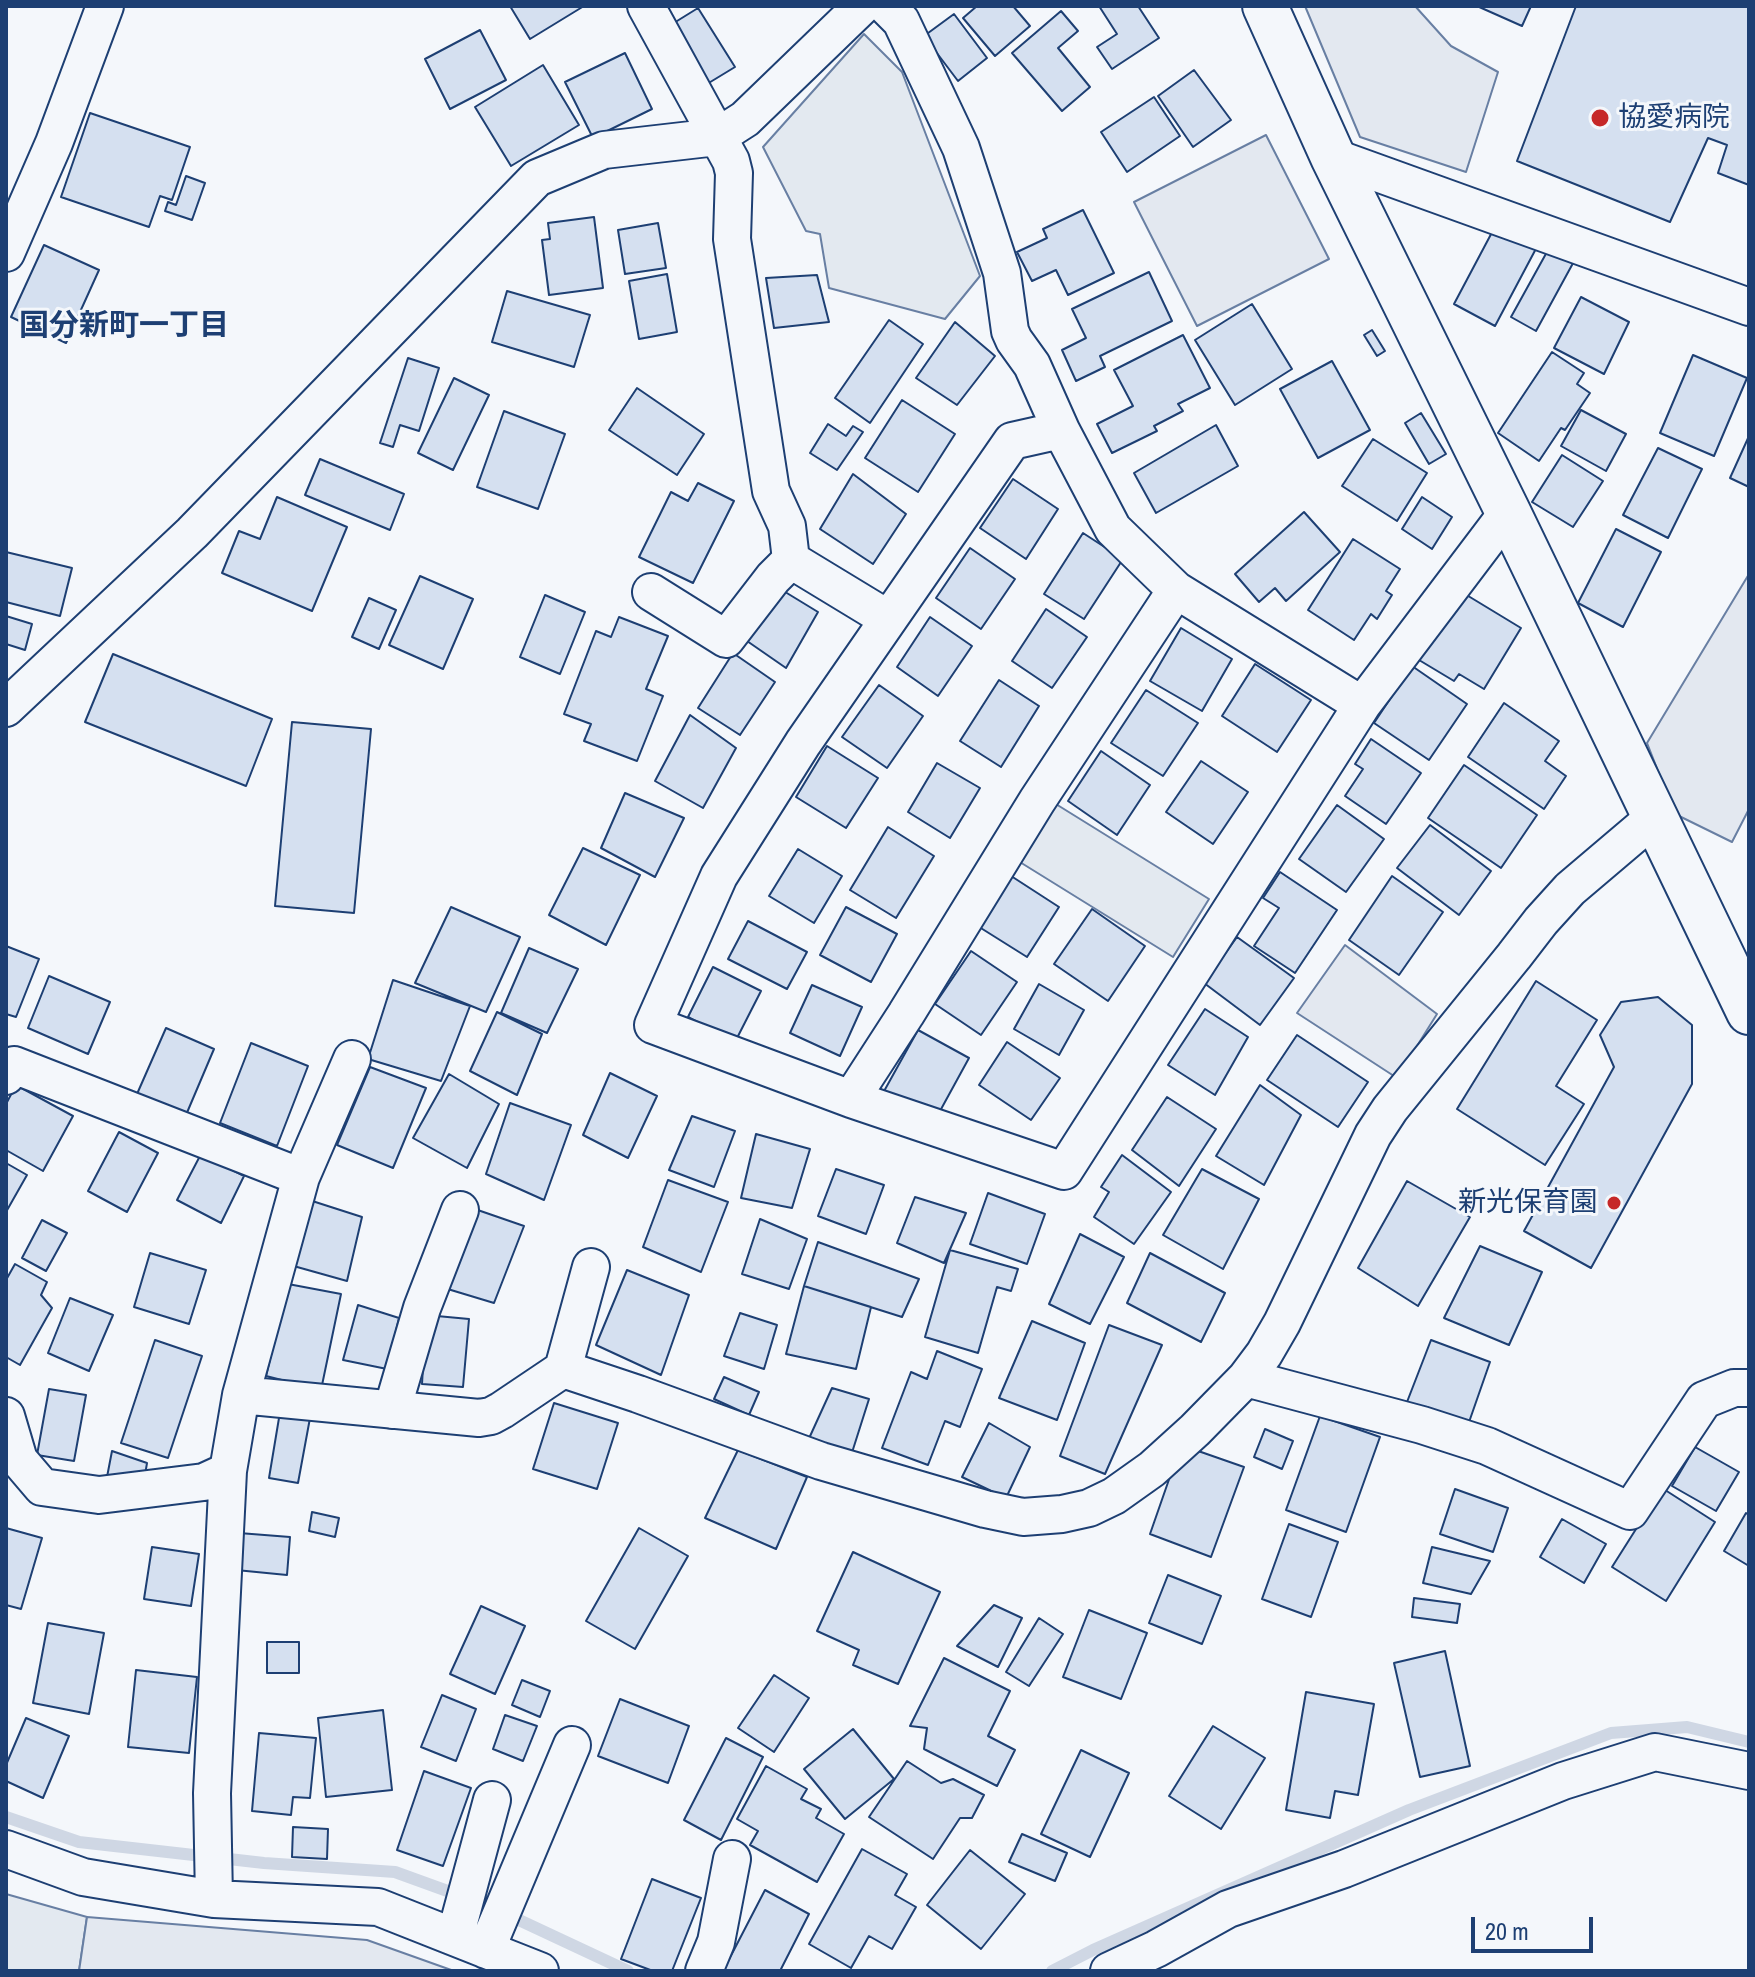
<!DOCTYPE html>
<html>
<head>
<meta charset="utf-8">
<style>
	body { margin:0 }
	#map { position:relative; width:1755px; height:1977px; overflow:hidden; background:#f4f7fb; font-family:"Archivo Narrow",sans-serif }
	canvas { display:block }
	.frame { position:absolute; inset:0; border:8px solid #1d3f73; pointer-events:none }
	.scale { position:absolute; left:1471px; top:1917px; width:122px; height:36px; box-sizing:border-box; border:4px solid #1d3f73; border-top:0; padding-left:10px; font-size:24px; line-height:28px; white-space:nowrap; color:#1d3f73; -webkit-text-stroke:6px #f4f7fb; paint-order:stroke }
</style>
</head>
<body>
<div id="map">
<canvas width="1755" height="1977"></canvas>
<div class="frame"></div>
<div class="scale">20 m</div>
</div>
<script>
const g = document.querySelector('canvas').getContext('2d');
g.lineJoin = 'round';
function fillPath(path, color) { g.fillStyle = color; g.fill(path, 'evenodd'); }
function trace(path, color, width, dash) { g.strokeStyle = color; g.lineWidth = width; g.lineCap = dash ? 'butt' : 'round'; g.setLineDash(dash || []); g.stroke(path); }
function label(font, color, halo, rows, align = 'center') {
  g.font = font + ' "Archivo Narrow","Noto Sans JP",sans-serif'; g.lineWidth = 6; g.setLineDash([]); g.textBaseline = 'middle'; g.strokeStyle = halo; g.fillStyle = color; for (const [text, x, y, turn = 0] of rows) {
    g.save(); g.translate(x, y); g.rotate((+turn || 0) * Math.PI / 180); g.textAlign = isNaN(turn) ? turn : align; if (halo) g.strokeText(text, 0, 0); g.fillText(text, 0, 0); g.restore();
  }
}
const green = new Path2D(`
	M864 34 902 72 980 276 945 319 829 288 820 234 806 231 763 147Z
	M1051 801 1209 899 1173 957 1015 859Z
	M6 1894 87 1917 79 1971H6Z`);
const parking = new Path2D(`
	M1305 6H1415L1451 46 1498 72 1466 172 1360 137Z
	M1266 135 1329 259 1197 326 1134 202Z
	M1749 574V809L1732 842 1675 814 1647 743Z
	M1345 945 1437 1014 1397 1078 1297 1013Z
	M87 1917 367 1940 454 1971H79Z`);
const stream = new Path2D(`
	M6 1817 79 1842 264 1863 395 1872 464 1897
	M504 1913 628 1971
	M1052 1971 1093 1950 1409 1810 1611 1733 1687 1727 1749 1742`);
const building = new Path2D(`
	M510 6H584L530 39Z
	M977 6H1013L1030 26 995 56 963 18Z
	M1099 6H1138L1159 38 1112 69 1097 47 1117 34Z
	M1477 6H1531L1522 26Z
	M1576 6H1749V185L1718 173 1727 145 1708 138 1670 222 1517 161Z
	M698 8 735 67 684 98 648 39Z
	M1061 11 1078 31 1058 48 1090 87 1062 111 1012 53Z
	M954 14 987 58 958 81 924 36Z
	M480 30 506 80 450 109 425 59Z
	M625 53 652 109 593 138 565 82Z
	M543 65 579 125 511 166 475 107Z
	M1194 70 1231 120 1193 147 1158 96Z
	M1154 97 1180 136 1127 172 1101 132Z
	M90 113 190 147 172 200 160 196 149 227 61 197Z
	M186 176 205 183 192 220 165 211 168 202 176 205Z
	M1083 210 1114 273 1068 295 1056 270 1032 281 1017 252 1047 238 1043 229Z
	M594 217 603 288 549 295 542 240 550 239 548 223Z
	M1498 221 1539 243 1495 326 1454 304Z
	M658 223 666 268 625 274 618 230Z
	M1553 241 1578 254 1536 331 1511 317Z
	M44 245 99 270 66 343 11 317Z
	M1149 272 1172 321 1100 356 1105 367 1076 381 1062 350 1086 338 1072 309Z
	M667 274 677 332 639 339 629 281Z
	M817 275 829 322 774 328 766 278Z
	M507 291 590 315 574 367 492 342Z
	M1581 297 1629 322 1604 374 1554 348Z
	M1252 304 1292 369 1235 405 1195 340Z
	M889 320 923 344 870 423 835 398Z
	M955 322 995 356 957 405 916 378Z
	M1372 330 1385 351 1377 356 1364 335Z
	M1183 335 1210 388 1178 404 1183 411 1154 426 1157 431 1112 453 1097 424 1133 406 1114 370Z
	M1552 352 1584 373 1577 384 1590 393 1565 430 1561 428 1539 461 1498 433Z
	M1693 355 1747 378 1714 456 1660 433Z
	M408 358 439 368 419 431 400 425 393 447 380 443Z
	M1332 361 1370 430 1318 458 1280 389Z
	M454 378 489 395 453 470 418 453Z
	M637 388 704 434 677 475 609 430Z
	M902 400 955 434 918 492 865 458Z
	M1581 410 1626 434 1606 471 1561 446Z
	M504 411 565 434 538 509 477 487Z
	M1421 413 1446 454 1429 464 1405 423Z
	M828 424 846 436 853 426 863 432 837 470 810 453Z
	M1216 425 1238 466 1156 513 1134 473Z
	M1749 436V487L1730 478Z
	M1373 439 1427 473 1397 521 1342 486Z
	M1658 448 1702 469 1668 538 1623 515Z
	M1562 455 1603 481 1573 527 1532 502Z
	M320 459 404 494 390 530 305 495Z
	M853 474 906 514 873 564 820 529Z
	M1013 479 1058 509 1026 559 980 528Z
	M698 483 734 501 693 583 639 557 671 492 688 501Z
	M277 497 347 527 312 611 222 573 239 531 260 539Z
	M1422 497 1452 517 1432 549 1402 529Z
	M1304 512 1340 552 1286 601 1275 588 1259 602 1235 574Z
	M1616 529 1661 552 1623 627 1578 603Z
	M1083 533 1123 559 1084 619 1044 594Z
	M1353 539 1400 569 1386 591 1392 595 1377 619 1371 614 1354 640 1308 610Z
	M970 548 1015 579 981 629 936 598Z
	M6 552 72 568 60 616 6 602Z
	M420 576 473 599 443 669 389 645Z
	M777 587 818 612 786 668 747 641Z
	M1460 591 1521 628 1484 689 1459 674 1454 681 1419 660Z
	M545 595 585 612 560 674 520 657Z
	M369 598 396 610 379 649 352 637Z
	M1046 609 1087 637 1052 688 1012 661Z
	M6 616 32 624 25 650 6 644Z
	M619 617 668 636 646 689 663 696 637 761 584 741 591 724 564 714 596 631 611 637Z
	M930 617 972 646 938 696 897 667Z
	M1181 628 1232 659 1202 711 1150 681Z
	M733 653 775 682 740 735 698 708Z
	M113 654 272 719 246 786 85 722Z
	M1255 664 1311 700 1277 752 1222 716Z
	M1412 666 1467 704 1429 760 1374 723Z
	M999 680 1039 706 1001 767 960 741Z
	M879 685 923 716 887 768 842 737Z
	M1146 690 1198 723 1163 776 1111 743Z
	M1504 703 1559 741 1545 761 1566 776 1544 809 1468 757Z
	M690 715 736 748 703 808 655 781Z
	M292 722 371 729 354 913 275 906Z
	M1371 739 1421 773 1386 824 1345 796 1363 769 1355 764Z
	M827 746 878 778 846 828 796 797Z
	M1101 751 1150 785 1117 835 1068 801Z
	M1201 761 1248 792 1213 844 1166 812Z
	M937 763 980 788 950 838 908 812Z
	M1464 765 1537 815 1501 868 1428 818Z
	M625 793 684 818 655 877 601 848Z
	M1337 805 1384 839 1346 892 1299 859Z
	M1430 825 1491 871 1459 915 1397 868Z
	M888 827 934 856 896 918 850 890Z
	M583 848 640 875 606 945 549 915Z
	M798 849 842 876 814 923 769 896Z
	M1280 872 1337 910 1295 973 1254 946 1279 908 1263 898Z
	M1008 874 1059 907 1027 957 976 925Z
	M1392 876 1443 912 1399 975 1349 940Z
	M451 907 520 937 486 1012 415 983Z
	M846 907 897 934 871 982 820 955Z
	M1092 909 1145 946 1108 1001 1054 964Z
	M748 921 807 952 787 989 728 959Z
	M1237 937 1294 978 1260 1025 1204 983Z
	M6 946 39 959 16 1017 6 1014Z
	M529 948 578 969 547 1033 501 1013Z
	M971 951 1017 982 981 1035 935 1004Z
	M713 967 761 991 735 1042 688 1017Z
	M49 976 110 1002 88 1054 28 1028Z
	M393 980 470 1006 441 1081 368 1059Z
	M1536 981 1597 1020 1556 1086 1584 1104 1545 1165 1457 1109Z
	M1039 984 1084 1010 1059 1055 1014 1029Z
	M812 985 862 1007 840 1056 790 1033Z
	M1658 997 1692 1025V1084L1591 1268 1524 1231 1614 1067 1600 1035 1621 1002Z
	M1205 1009 1248 1037 1215 1095 1168 1065Z
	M497 1012 542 1034 517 1095 470 1071Z
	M166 1028 214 1049 186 1115 137 1094Z
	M918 1030 969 1058 934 1122 883 1093Z
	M1297 1035 1368 1082 1338 1127 1267 1080Z
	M1007 1042 1060 1078 1031 1120 979 1085Z
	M251 1043 308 1066 277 1146 220 1123Z
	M370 1067 426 1088 393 1168 337 1145Z
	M610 1073 657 1096 628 1158 583 1135Z
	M449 1074 499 1104 467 1168 413 1138Z
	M16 1085 73 1116 43 1171 6 1150V1104Z
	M1260 1085 1301 1115 1264 1185 1216 1156Z
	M1167 1097 1216 1129 1179 1186 1132 1150Z
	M510 1103 571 1125 544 1200 486 1174Z
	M692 1116 735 1131 714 1187 669 1170Z
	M119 1132 158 1153 127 1212 88 1191Z
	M756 1134 810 1149 792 1208 741 1198Z
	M201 1154 244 1176 221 1223 177 1200Z
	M1122 1155 1171 1192 1134 1244 1094 1217 1109 1192 1101 1187Z
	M6 1163 27 1175 6 1212Z
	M836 1169 884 1185 866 1234 818 1216Z
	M1202 1169 1259 1199 1223 1269 1163 1235Z
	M668 1180 728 1202 701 1272 643 1247Z
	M1407 1181 1470 1217 1418 1306 1358 1268Z
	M988 1193 1045 1214 1027 1264 970 1244Z
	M915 1197 966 1213 944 1263 897 1243Z
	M306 1199 362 1217 347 1281 290 1265Z
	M469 1207 524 1226 494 1303 441 1287Z
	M760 1219 807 1239 789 1289 742 1274Z
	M42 1220 67 1233 46 1271 22 1258Z
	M1080 1234 1124 1257 1090 1324 1049 1304Z
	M818 1242 919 1279 902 1317 804 1286Z
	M1480 1246 1542 1272 1509 1345 1444 1318Z
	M950 1250 1018 1269 1011 1291 997 1287 978 1353 925 1337Z
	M150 1253 206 1270 189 1324 134 1307Z
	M1150 1253 1225 1293 1201 1342 1127 1303Z
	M15 1264 47 1282 41 1295 52 1308 20 1365 6 1357V1280Z
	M627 1270 689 1295 661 1375 596 1345Z
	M288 1284 341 1294 321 1390 266 1376Z
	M804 1286 871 1307 856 1369 786 1354Z
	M70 1298 113 1315 89 1371 48 1353Z
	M358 1305 399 1318 387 1369 343 1360Z
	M740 1313 777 1325 764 1369 724 1356Z
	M426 1315 469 1319 463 1387 422 1384Z
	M1032 1321 1085 1343 1057 1420 999 1398Z
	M1109 1325 1162 1345 1105 1474 1060 1456Z
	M155 1340 202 1356 168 1458 121 1443Z
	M1431 1340 1490 1362 1468 1425 1407 1402Z
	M937 1351 982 1369 960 1427 945 1421 928 1465 882 1448 911 1372 927 1379Z
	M724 1377 759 1392 749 1415 714 1399Z
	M832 1388 869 1399 849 1462 806 1445Z
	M49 1389 86 1395 74 1461 37 1455Z
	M554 1403 618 1423 597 1489 533 1469Z
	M280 1412 310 1418 298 1483 269 1478Z
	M1320 1416 1380 1437 1346 1532 1286 1510Z
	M989 1423 1030 1447 1006 1498 962 1477Z
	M1265 1429 1293 1441 1282 1469 1254 1457Z
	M1181 1445 1244 1467 1211 1557 1150 1534Z
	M1695 1447 1739 1472 1716 1511 1672 1486Z
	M738 1450 807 1477 776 1549 705 1518Z
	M112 1451 147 1463 145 1475 107 1477Z
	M1662 1488 1715 1522 1666 1601 1612 1567Z
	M1455 1489 1508 1508 1493 1552 1440 1534Z
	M312 1512 339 1518 335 1537 309 1531Z
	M1746 1513 1749 1515V1566L1724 1551Z
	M1562 1519 1606 1544 1584 1583 1540 1557Z
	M1289 1524 1338 1542 1311 1617 1262 1599Z
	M6 1528 42 1538 21 1609 6 1605Z
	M639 1528 688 1556 635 1649 586 1621Z
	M239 1533 290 1537 287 1575 236 1570Z
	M152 1547 199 1554 191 1606 144 1599Z
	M1432 1547 1490 1561 1471 1594 1423 1583Z
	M853 1552 940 1592 898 1684 853 1665 859 1650 817 1631Z
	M1168 1575 1221 1596 1202 1644 1149 1623Z
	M1414 1598 1460 1604 1457 1623 1412 1617Z
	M994 1605 1022 1618 998 1667 957 1646Z
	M481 1606 525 1626 495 1694 450 1674Z
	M1089 1610 1147 1633 1121 1699 1063 1677Z
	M1039 1618 1063 1634 1029 1686 1006 1672Z
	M48 1623 104 1633 89 1714 33 1703Z
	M267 1642H299V1673H267Z
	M1445 1651 1470 1766 1420 1777 1394 1663Z
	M944 1658 1010 1691 988 1736 1015 1750 997 1786 924 1749 927 1728 910 1726Z
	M136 1670 197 1677 189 1753 128 1747Z
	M774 1675 809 1698 774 1752 738 1728Z
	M522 1680 550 1691 540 1717 512 1705Z
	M1306 1692 1374 1704 1358 1795 1335 1791 1330 1818 1286 1810Z
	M442 1695 476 1709 456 1761 421 1747Z
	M620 1699 689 1726 668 1783 598 1756Z
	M383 1710 392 1790 326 1797 318 1718Z
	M505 1715 537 1726 523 1761 493 1749Z
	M26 1718 69 1736 43 1798 6 1781V1765Z
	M1213 1726 1265 1758 1221 1829 1169 1796Z
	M853 1729 894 1779 845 1819 804 1769Z
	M259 1733 316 1738 310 1798 293 1797 291 1815 252 1811Z
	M726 1738 763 1757 721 1840 684 1820Z
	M1081 1750 1129 1773 1090 1857 1041 1834Z
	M907 1761 941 1783 953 1779 984 1795 972 1818H960L933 1859 869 1817Z
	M766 1766 807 1789 801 1799 821 1809 816 1818 844 1834 817 1882 750 1845 758 1831 737 1819Z
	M424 1771 471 1788 443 1866 397 1850Z
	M293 1827 328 1829 327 1859 292 1857Z
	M1022 1834 1067 1853 1055 1881 1009 1862Z
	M862 1849 907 1874 895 1895 916 1907 892 1949 869 1936 851 1968 809 1944Z
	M970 1850 1025 1894 981 1949 927 1905Z
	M652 1879 701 1898 672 1971H653L621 1959Z
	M765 1890 809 1914 780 1971H723Z`);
const street = new Path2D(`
	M646 6 731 161 734 173 732 239 771 491 787 526 791 560 875 611 889 615
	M886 6 901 21 961 148 1002 273 1010 331 1014 340 1032 365 1061 430
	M1333 157 1749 307
	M6 253 54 143 105 6
	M651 592 726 639 773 578 791 560
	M1362 705 1176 590 1113 529 1061 430 1012 441 803 743 719 876 653 1025 851 1099 1064 1171 1362 705 1508 512
	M6 708 192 533 537 178 604 150 717 137 745 119 862 6
	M6 1076 14 1065 301 1177
	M851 1099 906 1014 1037 801 1176 590
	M563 1369 591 1267
	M1246 1378 1422 1425 1487 1446 1630 1511 1704 1400 1734 1388H1749
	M241 1395 479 1418 491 1416 502 1410 563 1369 638 1394 821 1461 985 1509 1023 1517 1062 1514 1089 1508 1114 1496 1152 1469 1195 1430 1246 1378 1264 1354 1282 1323 1373 1135 1390 1109 1514 956 1541 921 1570 889 1656 816
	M392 1410 422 1308 460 1210
	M6 1416 19 1460 42 1487 99 1495 204 1482 228 1471
	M6 1849 83 1877 214 1899 378 1907 540 1971
	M214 1899 212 1793 228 1471 241 1395 301 1177 352 1059
	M455 1937 492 1800
	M486 1950 572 1745
	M704 1971 716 1942 732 1859
	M1109 1971 1156 1949 1228 1909 1344 1869 1563 1781 1655 1752 1749 1771`);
const secondary = new Path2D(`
	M1265 6 1333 157 1508 512 1749 1012`);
const markers = [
	[1600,118,10,"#c62828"],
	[1614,1203,8,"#c62828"]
];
const poiNames = [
	["協愛病院",1618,118],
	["新光保育園",1598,1203,"right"]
];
const neighbourhoodNames = [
	["国分新町一丁目",124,327]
];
fillPath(green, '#e3e9f0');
trace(green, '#687fa3', 2);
fillPath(parking, '#e3e8f0');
trace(parking, '#687fa3', 2);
trace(stream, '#cfd7e4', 12);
fillPath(building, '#d5e0f0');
trace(building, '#1d3f73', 2);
trace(street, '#1d3f73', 40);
trace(secondary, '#1d3f73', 48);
trace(street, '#f4f7fb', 36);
trace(secondary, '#f4f7fb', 44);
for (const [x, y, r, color] of markers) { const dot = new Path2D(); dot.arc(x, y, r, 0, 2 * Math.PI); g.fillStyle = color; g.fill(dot); trace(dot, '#f4f7fb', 3); }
label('28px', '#1d3f73', '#f4f7fb', poiNames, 'left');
label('bold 30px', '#1d3f73', '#f4f7fb', neighbourhoodNames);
</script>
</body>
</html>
